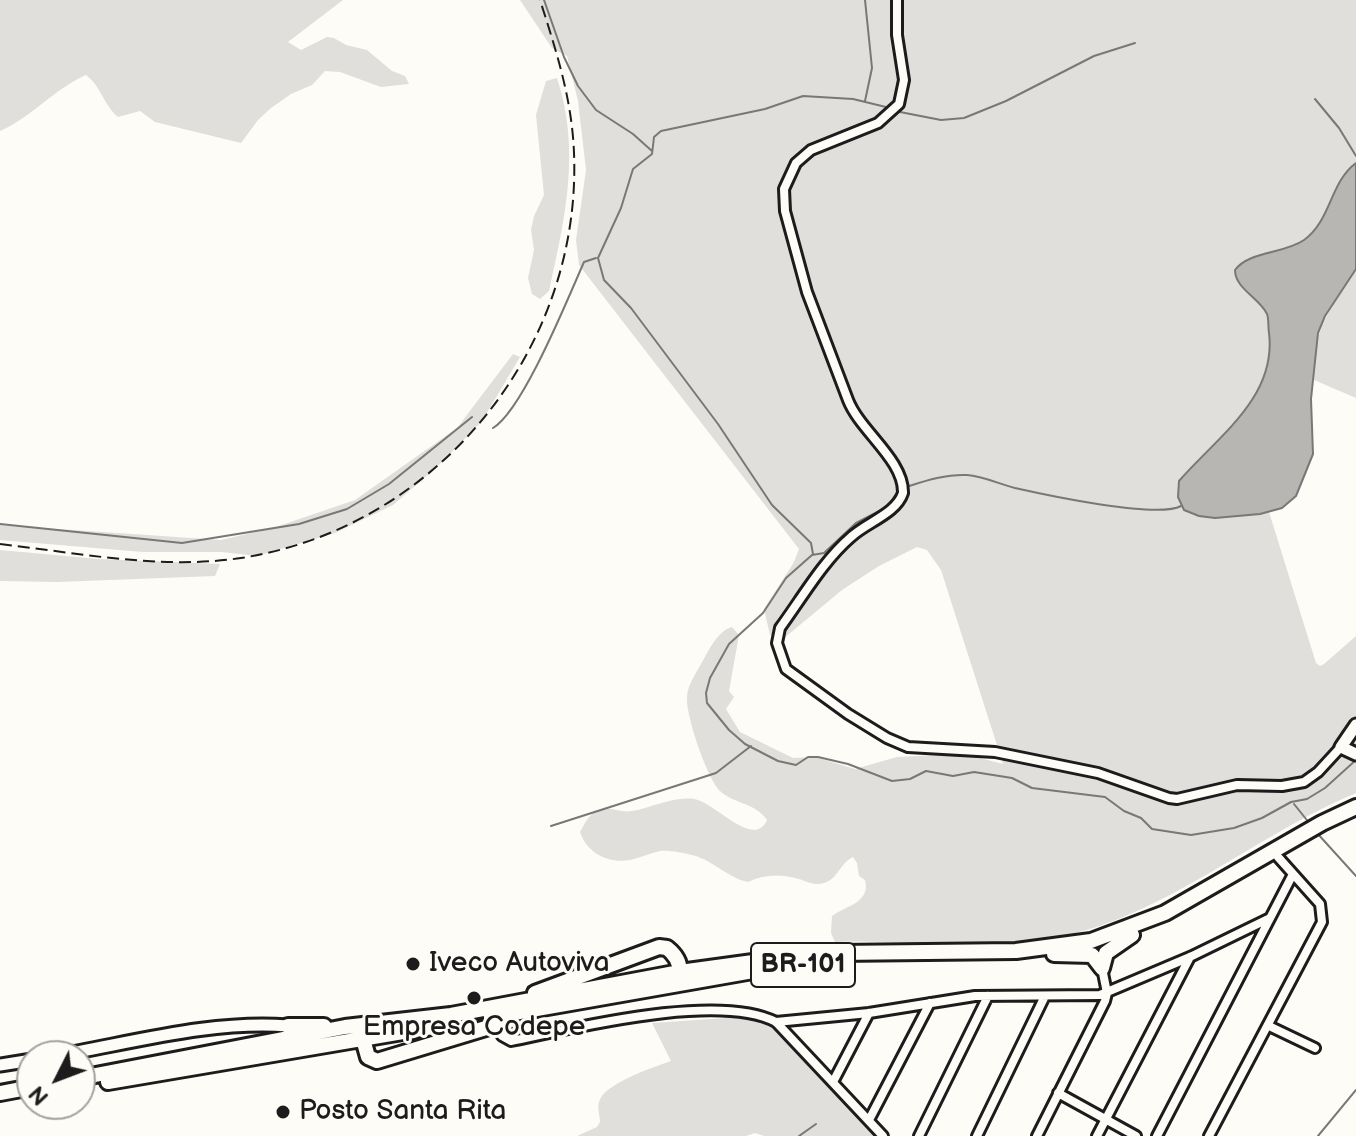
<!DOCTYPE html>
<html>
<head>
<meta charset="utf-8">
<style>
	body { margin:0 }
	#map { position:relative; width:1356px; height:1136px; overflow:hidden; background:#fdfcf7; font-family:"Balsamiq Sans",sans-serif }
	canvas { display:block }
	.north { position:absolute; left:16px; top:1040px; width:80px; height:80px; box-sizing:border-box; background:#fdfcf7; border:2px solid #a3a29f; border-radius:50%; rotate:228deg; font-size:22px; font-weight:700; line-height:32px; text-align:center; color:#1c1c1c }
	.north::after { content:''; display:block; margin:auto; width:28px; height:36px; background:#1c1c1c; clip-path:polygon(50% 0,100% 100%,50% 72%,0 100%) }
</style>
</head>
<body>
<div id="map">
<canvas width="1356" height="1136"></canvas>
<div class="north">N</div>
</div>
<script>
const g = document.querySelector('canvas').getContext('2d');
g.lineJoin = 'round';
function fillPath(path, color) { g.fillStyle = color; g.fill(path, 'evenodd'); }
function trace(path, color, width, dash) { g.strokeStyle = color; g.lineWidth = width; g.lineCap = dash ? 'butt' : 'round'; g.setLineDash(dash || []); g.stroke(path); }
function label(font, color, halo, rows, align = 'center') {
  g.font = font + ' "Balsamiq Sans",sans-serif'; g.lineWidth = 6; g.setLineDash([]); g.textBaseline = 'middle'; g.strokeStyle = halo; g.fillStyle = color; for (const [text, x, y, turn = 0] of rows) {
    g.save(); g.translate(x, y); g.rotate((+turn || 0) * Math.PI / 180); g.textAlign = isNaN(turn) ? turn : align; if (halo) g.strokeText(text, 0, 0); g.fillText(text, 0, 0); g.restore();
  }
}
const green = new Path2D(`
	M0 0H343L288 42 301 50 327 37 334 38 346 45 367 50 392 71 405 76 409 84 381 87 340 72 325 71 312 85 291 94 271 108 258 120 241 143 155 122 140 111 118 117C103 104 101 86 86 75 54 89 32 117 0 131Z
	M520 0H1356V163C1340 174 1335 195 1327 212 1311 246 1275 252 1242 263L1239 282C1247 292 1263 304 1267 316 1287 378 1225 440 1183 477L1178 489 1215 518 1269 512 1316 663 1320 666 1324 664 1356 636V793C1253 836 1167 916 1055 938 983 952 908 939 835 942L831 933 832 916C845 906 871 903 865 880L859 876 857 863 853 857C840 863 838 879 824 883 815 886 808 882 799 879 781 874 765 874 748 882 728 878 713 860 692 855 683 853 670 850 660 851 650 853 640 858 630 860 608 864 587 853 580 832 585 823 590 812 601 809 611 807 622 813 632 811 651 808 674 796 694 799 715 802 754 850 767 820 756 803 734 804 720 791 707 778 686 716 687 698 687 686 695 675 701 664 708 652 717 631 732 627L739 635 729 691 734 697 726 709 740 732 793 758 815 757 855 769 897 757 938 755H969L1003 764 941 570 927 550 917 547 879 566 842 590 783 639 770 635 764 609 794 562 799 549 579 265 576 240 586 170 578 101 567 56 552 48Z
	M557 78C581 151 565 218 549 291L540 299 532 294 528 278 534 250 531 230 534 216 544 195 536 115 546 81Z
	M1356 269V398L1314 380C1311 332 1331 307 1356 269Z
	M513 354 520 357 482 421 437 467 393 505 335 533 257 556 222 552H143L0 540V525L221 540 273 528 355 500 457 428Z
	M0 550 99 559 220 564 215 576 57 582 0 581Z
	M741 1017C760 1018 772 1026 787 1038L877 1136H764L755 1133 746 1136H577L597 1127 600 1122C600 1116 597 1108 599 1102 603 1084 654 1067 671 1061L652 1023Z`);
const water = new Path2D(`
	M1356 163V269L1325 316 1318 333 1311 399 1313 454 1296 496 1282 508 1260 514 1215 518 1199 516 1184 510 1178 497 1179 481C1216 438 1277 398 1269 333 1268 328 1269 319 1267 314 1260 298 1235 289 1235 270 1249 251 1284 254 1304 240 1331 221 1330 182 1356 163Z`);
const stream = new Path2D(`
	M544 0 564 57 578 86 596 110 633 134 652 151
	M865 0 872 68 865 101
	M1315 99 1339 128 1356 156
	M900 112 941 120 964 118 1006 101 1094 56 1135 43
	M493 428C523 410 568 298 584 262L596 258
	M906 487C925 481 946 474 967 475 983 476 999 484 1015 488 1046 495 1157 519 1181 506
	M900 489 887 507 856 523 824 553 812 555 786 578 763 613 729 644 710 678 706 693 707 703 729 730 745 744 778 761 796 765 808 757H818L848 764 892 781 910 779 926 771 953 776 974 772 1012 778 1032 788 1105 797 1124 811 1141 818 1152 829 1191 835 1234 828 1262 818 1291 802 1307 799 1325 788 1356 760
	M0 524 182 543 299 524 347 509 389 484 472 417
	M813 554 811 543 772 505 718 424 631 308 604 280 598 258 621 208 633 169 652 154 654 137 661 131 765 109 803 96 853 99 890 108
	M1294 804 1310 824
	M551 826 716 773 751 746
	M1317 833 1356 876
	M799 1136 816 1124
	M1318 1136 1356 1090`);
const street = new Path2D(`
	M897 0V35L904 80 899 104 878 123 811 150 796 163 784 189 785 211 807 292 848 400C860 431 904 460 903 493 896 514 867 522 851 537 823 561 802 598 780 628L777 643 786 669 848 714 887 738 908 747 995 752 1098 773 1169 798 1177 799 1237 785 1282 786 1304 782 1318 772 1341 747
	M776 1022 869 1013 975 996 1100 995 1190 957 1270 918
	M496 1025 502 1036 511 1041C575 1028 718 992 776 1022L883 1136
	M1269 1026 1315 1048
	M833 1082 869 1013
	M1058 1093 1136 1136
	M869 1120 930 1003
	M919 1136 988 996
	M977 1136 1045 996
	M1037 1136 1105 1001 1107 993 1102 968
	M1097 1136 1190 957
	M1157 1136 1293 874
	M1209 1136 1322 922 1320 904 1278 857`);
const secondary = new Path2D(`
	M1356 725 1341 747 1356 754
	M55 1056C131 1043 211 1020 288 1026
	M0 1065 32 1060`);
const highway = new Path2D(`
	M1054 954 1092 955 1102 968
	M1102 968 1106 953 1132 935
	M535 993 659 947 667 948C677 956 682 966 678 978
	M491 1017 770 968
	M288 1026H324
	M363 1039 368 1057 377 1061 509 1021
	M80 1078 345 1027 451 1015 680 972 775 959 836 953 1016 951 1091 941 1165 913 1322 823 1356 807
	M108 1082 450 1024
	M0 1093 32 1087`);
const rail = new Path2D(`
	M0 544C79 553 161 570 241 558 436 528 582 350 574 153 572 99 556 50 540 0`);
const markers = [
	[413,964,8,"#1c1c1c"],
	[474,998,8,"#1c1c1c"],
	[283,1112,8,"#1c1c1c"]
];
const shields = [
	[803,965,104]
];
const shieldNames = [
	["BR-101",803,965]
];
const poiNames = [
	["Iveco Autoviva",429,964],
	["Empresa Codepe",474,1028,"center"],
	["Posto Santa Rita",299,1112]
];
fillPath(green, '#e0dfdb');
fillPath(water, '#b7b6b2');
trace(water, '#797876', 2);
trace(stream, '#797876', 2);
trace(street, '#1c1c1c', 14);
trace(secondary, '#1c1c1c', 17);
trace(highway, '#1c1c1c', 20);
trace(street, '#fdfcf7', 8);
trace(secondary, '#fdfcf7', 11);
trace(highway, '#fdfcf7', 14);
trace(rail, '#1c1c1c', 2, [12, 6]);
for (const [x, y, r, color] of markers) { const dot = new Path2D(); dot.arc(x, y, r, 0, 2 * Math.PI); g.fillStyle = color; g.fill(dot); trace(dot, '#fdfcf7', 3); }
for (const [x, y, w] of shields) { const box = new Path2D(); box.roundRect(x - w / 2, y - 22, w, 44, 6); g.fillStyle = '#fdfcf7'; g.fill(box); trace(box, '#1c1c1c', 2); }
label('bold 26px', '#1c1c1c', null, shieldNames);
label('28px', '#1c1c1c', '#fdfcf7', poiNames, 'left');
</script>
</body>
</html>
